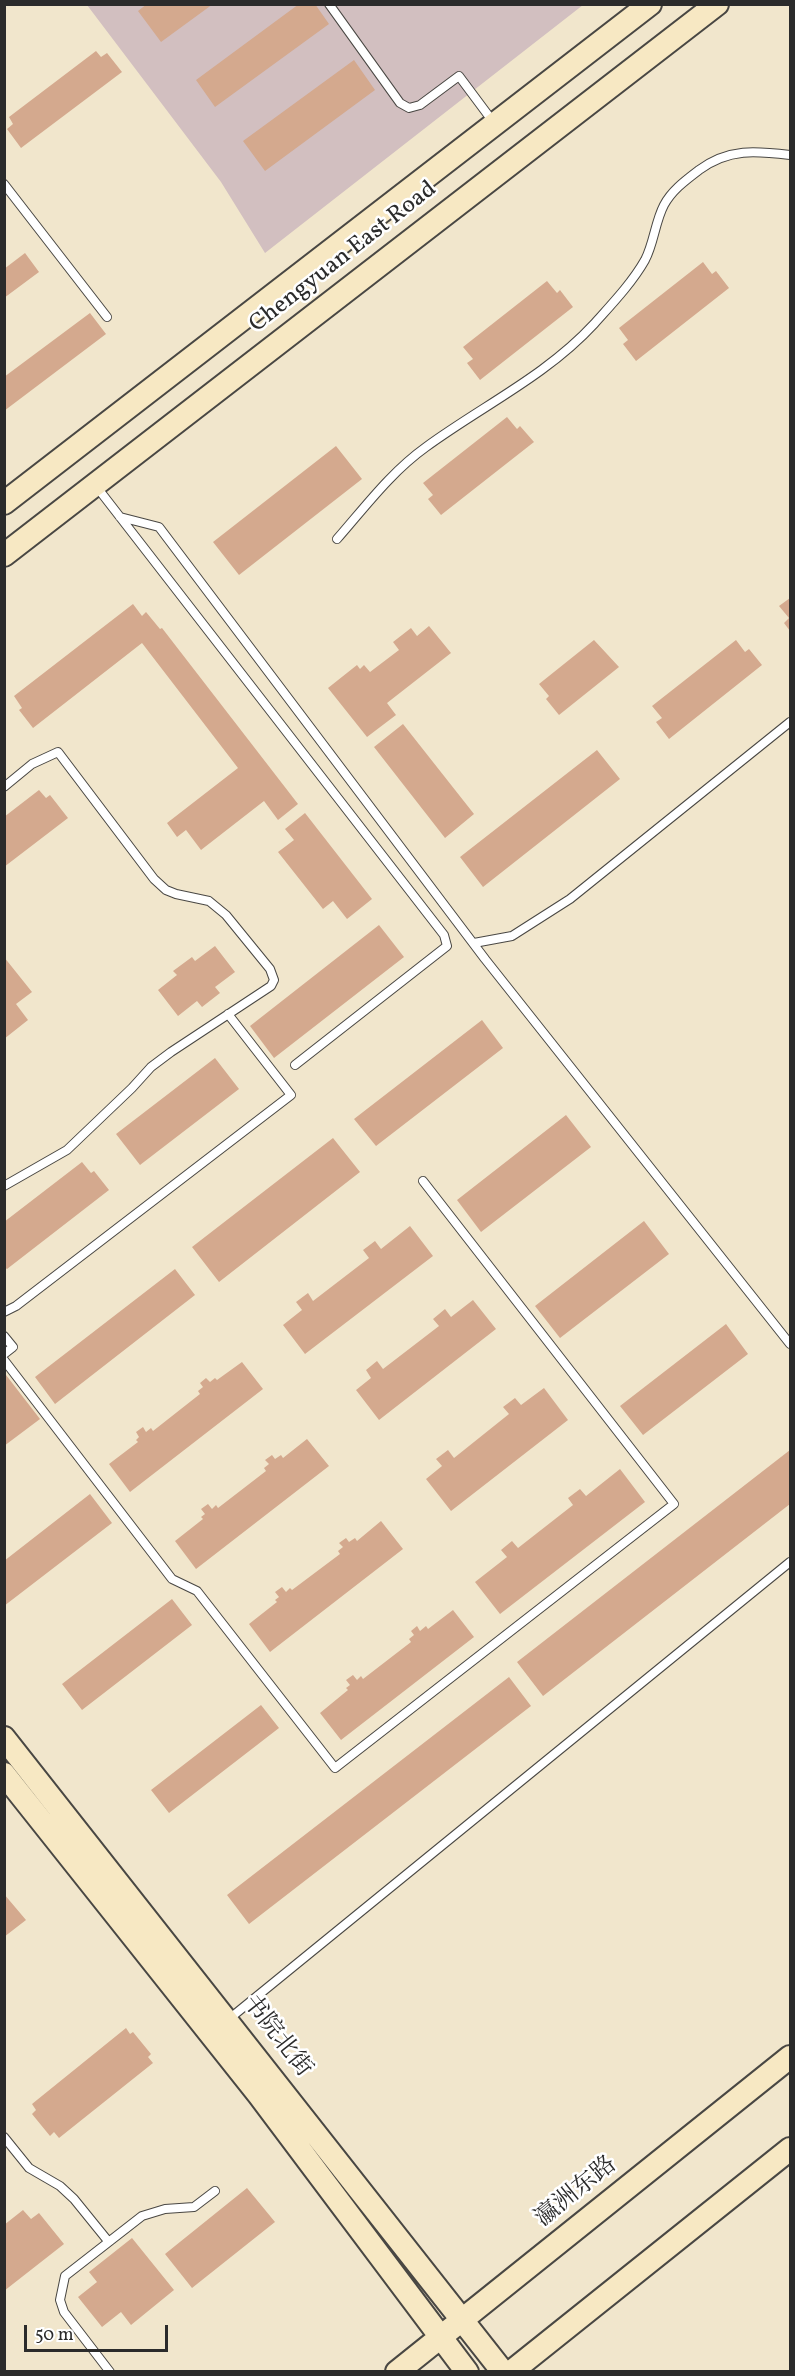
<!DOCTYPE html>
<html>
<head>
<meta charset="utf-8">
<style>
	body { margin:0 }
	#map { position:relative; width:795px; height:2376px; overflow:hidden; background:#f1e6cc; font-family:Vollkorn,serif }
	canvas { display:block }
	.frame { position:absolute; inset:0; border:6px solid #2b2b2b; pointer-events:none }
	.scale { position:absolute; left:24px; top:2325px; width:144px; height:27px; box-sizing:border-box; border:3px solid #2b2b2b; border-top:0; padding-left:8px; font-size:18px; line-height:21px; white-space:nowrap; color:#2b2b2b; -webkit-text-stroke:4px #fff; paint-order:stroke }
</style>
</head>
<body>
<div id="map">
<canvas width="795" height="2376"></canvas>
<div class="frame"></div>
<div class="scale">50 m</div>
</div>
<script>
const g = document.querySelector('canvas').getContext('2d');
g.lineJoin = 'round';
function fillPath(path, color) { g.fillStyle = color; g.fill(path, 'evenodd'); }
function trace(path, color, width, dash) { g.strokeStyle = color; g.lineWidth = width; g.lineCap = dash ? 'butt' : 'round'; g.setLineDash(dash || []); g.stroke(path); }
function label(font, color, halo, rows, align = 'center') {
  g.font = font + ' Vollkorn,"Noto Serif SC",serif'; g.lineWidth = 5; g.setLineDash([]); g.textBaseline = 'middle'; g.strokeStyle = halo; g.fillStyle = color; for (const [text, x, y, turn = 0] of rows) {
    g.save(); g.translate(x, y); g.rotate((+turn || 0) * Math.PI / 180); g.textAlign = isNaN(turn) ? turn : align; if (halo) g.strokeText(text, 0, 0); g.fillText(text, 0, 0); g.restore();
  }
}
const industrial = new Path2D(`
	M87 5H583L265 253 221 182Z`);
const building = new Path2D(`
	M147 4H213L161 42 138 11Z
	M299 4H315L329 24 215 107 196 80Z
	M96 51 101 57 107 53 122 72 21 148 7 129 13 124 9 117Z
	M354 60 375 90 265 171 243 141Z
	M25 253 39 272 4 298V269Z
	M703 262 712 274 716 271 729 288 636 361 623 344 628 340 619 328Z
	M547 281 557 293 560 290 573 307 480 380 467 363 473 359 463 347Z
	M90 313 106 334 4 411V377Z
	M507 417 517 429 520 426 534 442 441 515 428 499 433 495 423 483Z
	M336 446 362 479 239 575 213 542Z
	M790 598V631L784 623 789 618 779 606Z
	M133 604 142 616 146 612 160 629 162 628 298 804 278 820 264 801 201 850 186 830 177 837 167 823 238 768 142 643 33 728 19 710 22 708 14 696Z
	M429 626 451 653 387 703 396 715 367 737 328 688 357 665 360 669 364 665 370 672 399 650 393 642 411 628 417 636Z
	M594 640 619 667 559 715 546 699 549 696 539 684Z
	M736 640 745 652 749 649 762 665 669 739 656 722 662 718 652 706Z
	M403 724 474 814 445 838 374 747Z
	M597 750 620 779 483 887 460 857Z
	M39 790 46 798 50 795 68 818 4 867V817Z
	M305 813 372 899 347 919 333 901 323 909 278 852 294 840 285 829Z
	M379 925 404 957 274 1058 250 1026Z
	M215 946 235 972 215 987 220 993 202 1007 197 1001 178 1016 158 990 177 975 173 971 192 957 195 961Z
	M4 957 32 992 16 1004 28 1020 4 1039Z
	M482 1020 503 1048 376 1146 354 1119Z
	M215 1058 239 1089 140 1165 116 1134Z
	M566 1115 591 1147 481 1232 457 1200Z
	M333 1138 360 1172 219 1282 192 1247Z
	M82 1162 91 1173 94 1171 109 1190 7 1269 4 1267V1222Z
	M644 1221 669 1254 560 1338 535 1306Z
	M410 1226 433 1256 305 1354 283 1325 302 1310 296 1302 308 1293 313 1301 369 1258 363 1250 375 1241 381 1249Z
	M175 1269 195 1295 55 1404 35 1377Z
	M473 1300 496 1329 379 1420 356 1390 371 1378 366 1370 377 1361 383 1369 439 1326 433 1319 445 1309 451 1317Z
	M726 1324 748 1354 643 1435 620 1406Z
	M242 1362 263 1389 130 1492 109 1464 138 1442 136 1440 139 1437 136 1432 143 1427 146 1432 151 1428 153 1431 200 1394 198 1391 203 1387 200 1383 206 1378 210 1382 215 1378 217 1380Z
	M6 1375 40 1419 4 1446V1377Z
	M544 1388 568 1420 451 1511 426 1479 442 1466 436 1459 448 1450 454 1458 509 1414 503 1407 515 1398 521 1405Z
	M307 1439 329 1466 196 1569 175 1541 203 1519 201 1517 205 1514 201 1509 208 1504 212 1509 216 1505 218 1508 266 1471 264 1468 269 1464 265 1460 272 1455 275 1459 281 1455 283 1458Z
	M790 1450V1504L543 1696 517 1662Z
	M620 1469 645 1502 500 1614 475 1582 507 1557 501 1550 512 1541 518 1548 573 1505 568 1498 580 1489 586 1496Z
	M90 1494 112 1523 4 1606V1561Z
	M381 1521 403 1549 270 1652 249 1624 277 1602 275 1600 279 1597 275 1592 282 1587 286 1592 290 1588 292 1590 340 1554 338 1551 343 1547 339 1543 346 1538 349 1542 355 1538 357 1541Z
	M172 1599 192 1625 82 1710 62 1684Z
	M453 1610 474 1637 341 1740 320 1713 348 1690 346 1688 350 1685 346 1680 353 1675 357 1680 361 1676 363 1679 411 1642 409 1639 414 1635 411 1631 417 1626 420 1631 426 1626 428 1629Z
	M509 1677 531 1706 249 1924 227 1895Z
	M261 1705 279 1728 169 1813 151 1790Z
	M4 1894 26 1920 4 1937Z
	M126 2028 130 2034 133 2032 151 2054 148 2057 153 2063 59 2138 54 2132 50 2136 32 2114 36 2110 32 2104Z
	M247 2188 275 2222 192 2288 165 2254Z
	M23 2210 31 2219 39 2213 64 2244 4 2291V2225Z
	M132 2238 174 2290 131 2325 121 2312 102 2327 78 2297 97 2282 89 2272Z`);
const lane = new Path2D(`
	M329 4 400 103 409 108 420 105 459 76 494 123
	M4 184 107 317
	M96 486 444 935 447 946 295 1065
	M120 517 159 527 485 959 790 1344
	M337 539C365 507 391 472 426 447 482 406 546 376 594 324 611 305 632 283 645 260 654 243 655 222 664 205 672 190 686 180 699 170 729 148 756 151 790 155
	M4 787 32 764 58 752 154 879 166 890 176 894 209 901 226 915 270 969 274 980 271 986 171 1052 151 1067 132 1088 67 1150 4 1186
	M474 943 512 936 570 899 790 722
	M4 1312 16 1306 291 1095 228 1014
	M4 1336 13 1347 4 1354
	M4 1360 172 1579 197 1591 335 1768 674 1504 423 1181
	M229 2019 790 1562
	M4 2137 29 2168 60 2186 74 2199 108 2241
	M110 2372 64 2312 60 2300 65 2276 142 2216 165 2209 194 2207 215 2191`);
const secondary = new Path2D(`
	M4 503 650 4
	M4 555 717 4
	M4 1738 503 2372
	M4 1774 259 2095 467 2372
	M397 2372 790 2057
	M511 2372 790 2149`);
const streetNames = [
	["Chengyuan East Road",344,258,-38],
	["书院北街",276,2037,52],
	["瀛洲东路",577,2193,-39]
];
fillPath(industrial, '#d2bfc0');
fillPath(building, '#d4a98e');
trace(lane, '#494743', 10);
trace(secondary, '#494743', 26);
trace(lane, '#fff', 8);
trace(secondary, '#f7e8c3', 22);
label('24px', '#2b2b2b', '#fff', streetNames);
</script>
</body>
</html>
